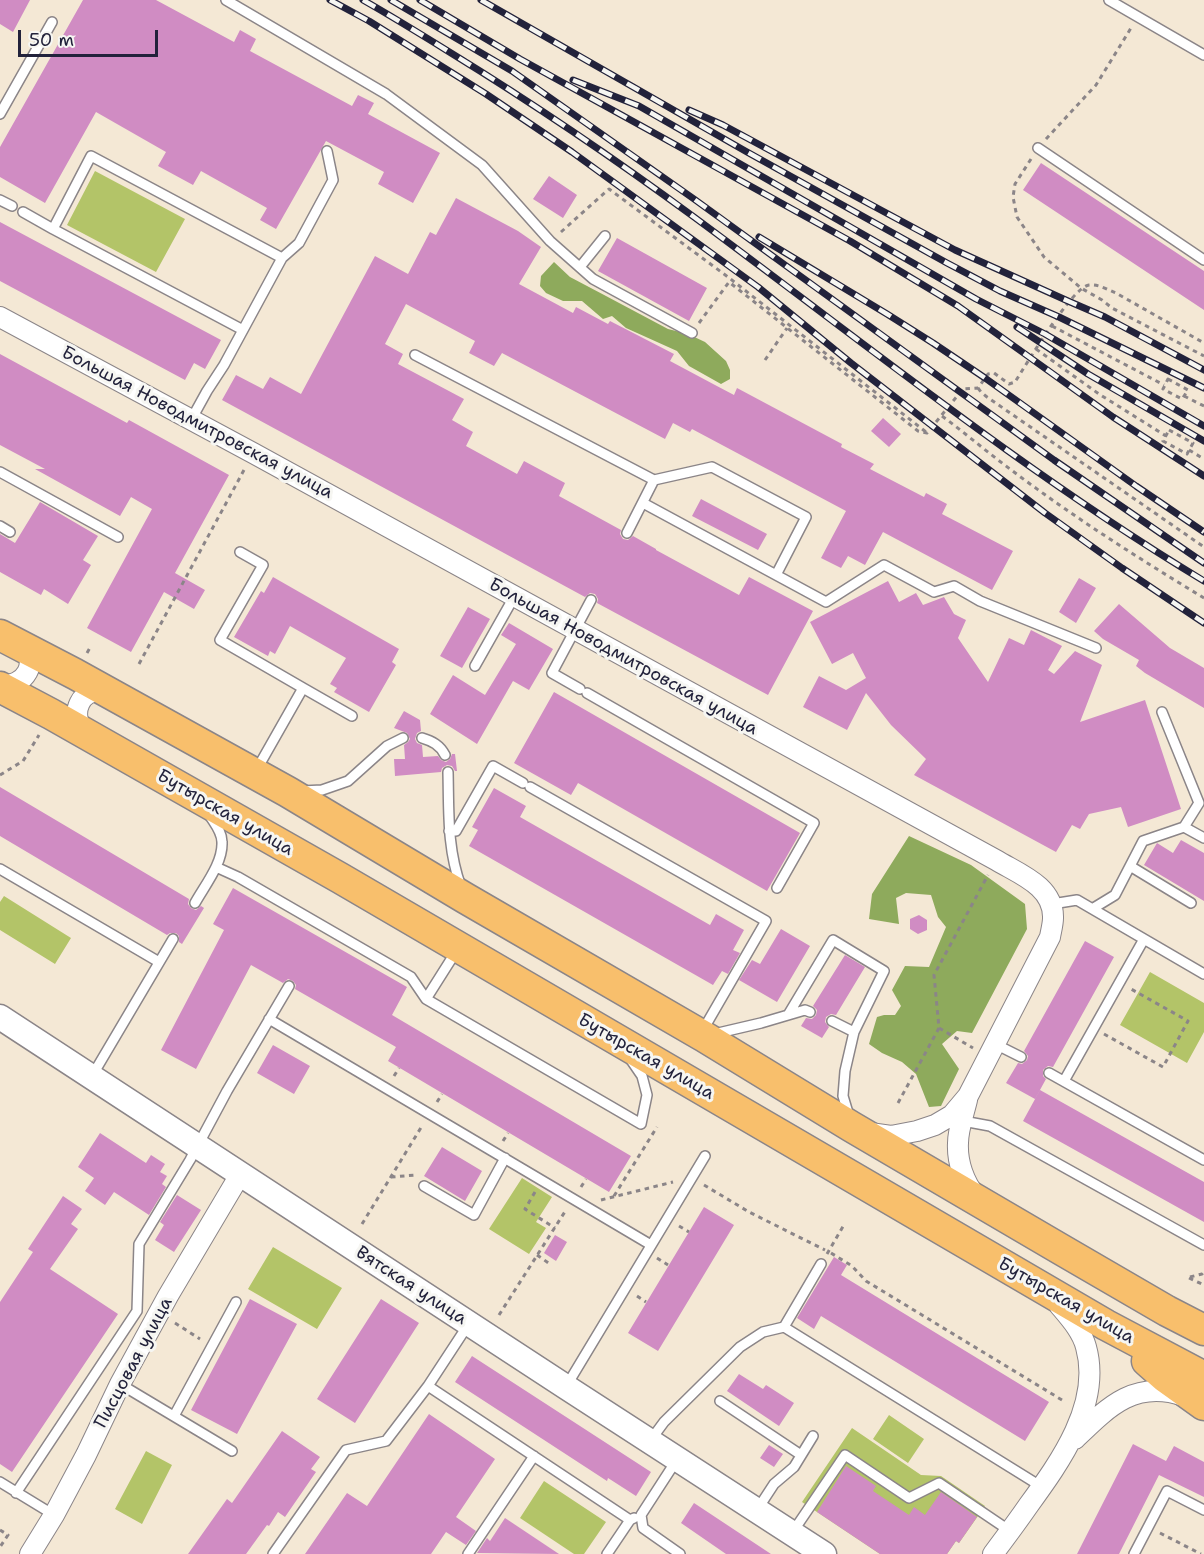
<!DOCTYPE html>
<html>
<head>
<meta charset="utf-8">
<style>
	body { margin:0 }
	#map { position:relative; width:1204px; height:1554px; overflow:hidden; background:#f4e8d5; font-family:"Shantell Sans",sans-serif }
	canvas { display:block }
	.scale { position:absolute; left:18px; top:30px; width:140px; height:27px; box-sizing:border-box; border:3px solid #22223b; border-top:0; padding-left:8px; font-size:18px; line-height:21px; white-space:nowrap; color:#22223b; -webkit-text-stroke:4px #f6f6f2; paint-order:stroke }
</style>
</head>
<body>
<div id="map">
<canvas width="1204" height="1554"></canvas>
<div class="scale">50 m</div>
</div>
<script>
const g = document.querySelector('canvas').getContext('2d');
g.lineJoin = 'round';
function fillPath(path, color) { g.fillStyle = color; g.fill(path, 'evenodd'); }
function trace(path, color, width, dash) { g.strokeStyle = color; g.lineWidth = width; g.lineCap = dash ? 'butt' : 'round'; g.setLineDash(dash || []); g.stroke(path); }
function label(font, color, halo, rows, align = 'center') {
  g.font = font + ' "Shantell Sans",sans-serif'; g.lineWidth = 6; g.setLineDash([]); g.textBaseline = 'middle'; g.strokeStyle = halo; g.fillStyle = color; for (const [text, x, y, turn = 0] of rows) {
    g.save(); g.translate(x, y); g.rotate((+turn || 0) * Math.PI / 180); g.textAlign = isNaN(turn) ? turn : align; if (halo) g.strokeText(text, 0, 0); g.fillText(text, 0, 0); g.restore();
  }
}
const green = new Path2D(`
	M95 171 185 219 156 272 67 225Z
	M4 896 71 938 55 964 0 930V902Z
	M1150 972 1204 1003V1032L1187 1063 1120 1025Z
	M522 1178 552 1197 536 1222 546 1228 529 1254 489 1229Z
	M273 1247 342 1288 317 1329 248 1289Z
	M889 1415 924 1439 908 1463 873 1439Z
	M852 1428 921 1475 941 1476 985 1506 959 1543 956 1541 947 1554H880L802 1502Z
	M146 1451 172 1465 142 1524 115 1509Z
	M544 1481 606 1522 584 1554H574L520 1518Z`);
const forest = new Path2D(`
	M554 262 570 277 606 296 668 329 688 334 705 342 726 361 730 370V379L721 384 689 366 677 351 626 328 612 316 603 319 582 301H563L546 293 540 286 541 276Z
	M909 836 971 865 1025 904 1027 929 972 1033 957 1031 942 1044 959 1069 941 1106 929 1107 916 1074 902 1062 882 1053 869 1044 877 1017 884 1015H895L901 1006 892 990 905 966 929 967 946 927 938 917 931 895 906 893 896 898 899 924 869 919 872 894Z`);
const building = new Path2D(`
	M0 0H30L13 32 0 24Z
	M83 0H156L234 42 240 30 256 39 250 51 352 106 358 95 374 103 368 114 440 153 413 203 378 184 384 172 326 141 276 229 260 220 267 208 201 171 193 185 158 166 166 152 96 112 45 203 0 177V147Z
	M1041 163 1204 271V310L1023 190Z
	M549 176 577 195 563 218 533 199Z
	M456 198 518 231 541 247 519 284 573 313 576 307 608 324 610 321 674 354 670 361 715 385 734 395 737 388 842 444 841 447 874 464 870 469 924 497 926 493 947 504 942 514 1013 551 992 590 883 532 865 565 848 556 841 568 821 558 846 511 692 429 690 432 673 423 665 439 502 353 494 366 469 353 475 341 406 304 385 344 403 354 398 364 464 399 452 420 473 432 466 446 517 474 524 461 565 483 559 496 621 530 620 534 623 539 628 540 633 536 656 549V550L739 595 749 577 813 611 768 695 597 603 598 599 595 594 590 593 585 597 222 400 236 375 263 389 270 377 301 394 375 256 408 274 430 232 436 235Z
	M0 222 221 340 205 369 194 363 185 380 0 281Z
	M617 238 707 288 689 321 598 271Z
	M0 354 127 423 129 420 229 475 175 573 205 590 194 609 164 592 131 652 87 628 152 509 131 497 120 516 35 469H45L0 445Z
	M883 418 901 434 889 447 871 431Z
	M701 499 767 534 758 550 692 516Z
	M40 502 98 536 83 560 91 565 68 604 44 589 41 595 0 572V534L15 543Z
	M273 577 399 649 392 662 396 665 369 712 334 692 337 688 330 684 346 658 290 626 275 654 270 651 268 656 234 637 261 591 264 593Z
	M1079 578 1096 588 1076 623 1059 612Z
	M888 581 899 602 916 593 923 605 944 597 954 614 966 620 958 638 988 682 1009 638 1024 645 1031 630 1062 646 1048 670 1054 674 1075 651 1102 665 1080 722 1145 700 1181 809 1128 827 1121 807 1089 814 1080 829 1072 825 1056 852 914 775 926 759 891 725 866 693 847 730 803 707 819 676 846 690 866 678 853 653 832 664 810 622Z
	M1119 604 1170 648 1204 668V708L1145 673 1136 666 1139 660 1103 639 1094 631Z
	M468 607 490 619 462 668 440 656Z
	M509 623 553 649 529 690 513 681 477 744 430 714 453 675 485 695 516 644 501 635Z
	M554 692 800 833 767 891 578 783 571 795 514 763Z
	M404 711 420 720 421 731 417 733 415 739 417 743 422 745 423 757 438 756 441 760 446 762 450 759 452 754H455L457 771H455L452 766 447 765 442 768 441 772 395 776 394 759H405L404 745 408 742 410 739 407 733 394 728Z
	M0 787 189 899 188 904 191 908 196 910 201 906 204 908 182 944 179 942V936L176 933H170L167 935 0 836Z
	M494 788 526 806 520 817 710 925 716 914 744 930 733 950 740 953 728 974 722 971 713 985 469 846 478 830 472 827Z
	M1181 840 1204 853V901L1144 865 1157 843 1173 853Z
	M233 888 407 987 392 1015 631 1156 609 1192 388 1061 396 1047 295 989 296 985 293 981 288 979 283 983 251 965 196 1069 161 1050 224 930 213 924Z
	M919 915 927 920V930L918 934 910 929V919Z
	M781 929 810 946 777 1002 739 980 752 960 760 964Z
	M1085 941 1114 957 1053 1067 1048 1066 1043 1070V1076L1046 1079 1035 1099 1006 1083 1018 1063 1022 1064 1027 1060 1028 1056 1024 1051Z
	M845 955 865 967 836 1015 831 1014 826 1017 825 1022 829 1027 822 1038 801 1026 806 1018 812 1019 816 1015 817 1010 813 1006Z
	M273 1045 310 1066 294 1094 257 1073Z
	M1040 1090 1204 1182V1222L1023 1121Z
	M100 1133 146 1163 151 1155 165 1164 160 1172 167 1176 162 1184 166 1187 149 1215 114 1192 105 1205 85 1191 94 1178 78 1167Z
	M442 1147 482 1171 465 1201 424 1176Z
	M177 1195 201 1210 174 1252 155 1240 164 1225 160 1222Z
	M63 1196 82 1209 71 1224 78 1229 50 1269 118 1314 12 1472 0 1464V1302L33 1252 28 1249Z
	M704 1207 734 1225 658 1351 628 1333Z
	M555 1235 567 1242 556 1261 544 1253Z
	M834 1257 847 1265 841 1275 1049 1402 1025 1441 821 1316 814 1329 797 1318Z
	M250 1299 297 1324 237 1434 191 1410Z
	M381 1299 419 1323 355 1423 317 1399Z
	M472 1356 651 1472 636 1496 608 1478 607 1481 455 1382Z
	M739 1374 763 1389 766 1385 794 1403 779 1426 727 1391Z
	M429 1414 495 1459 456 1517 476 1531 466 1545 446 1532 431 1554H305L347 1493 367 1506Z
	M282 1431 320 1457 311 1469 316 1472 285 1517 278 1512 269 1526 267 1525 246 1554H188L227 1499 232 1503Z
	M1133 1444 1166 1461 1174 1446 1204 1462V1497L1159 1475 1119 1554H1077Z
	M769 1445 783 1454 774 1467 760 1458Z
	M846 1466 876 1486 873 1491 909 1515 914 1507 925 1515 941 1492 977 1517 959 1543 956 1541 947 1554H880L817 1512Z
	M694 1503 771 1554H726L681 1523Z
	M505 1518 559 1554 477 1553 487 1538 490 1541Z`);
const path = new Path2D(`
	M1046 139 1096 85 1131 28
	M1031 159 1015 184 1013 197 1017 217 1044 257 1081 288 1102 300 1112 308 1204 356
	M561 232 609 189 728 277 926 432
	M699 323 729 282 918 431 927 433 963 389 978 388 988 374 994 373 1009 384 1015 382C1026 365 1072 287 1089 285 1099 284 1108 290 1116 293L1204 343
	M1052 326 1164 385
	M1036 349 1099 394 1166 436
	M765 360 787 328
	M1168 379 1188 390 1182 399 1163 389Z
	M978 388 981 392 987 397 1204 547
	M1184 396 1204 406
	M942 416C965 433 987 452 1010 469 1072 516 1138 558 1204 598
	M1169 430 1193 443 1187 454 1163 441Z
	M1189 450 1204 459
	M87 653 91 646
	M139 664 244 470
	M0 775 23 761 39 735
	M939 1028 973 1048
	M1104 1034 1163 1067 1188 1021 1131 989
	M394 1076 399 1068
	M437 1102 442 1094
	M898 1103 939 1028 934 975 988 875
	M503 1141 508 1133
	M391 1177 416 1175
	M704 1185 749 1212 825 1250
	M581 1187 586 1179
	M535 1192 525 1209 555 1228
	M614 1196 657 1127
	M601 1200 673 1182
	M362 1224 422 1126
	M679 1226 689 1232
	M831 1253 852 1266 866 1281 1062 1400H1066
	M827 1254 845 1223
	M537 1255 550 1264
	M657 1258 668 1265
	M1190 1277 1202 1274 1204 1272
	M1189 1278 1204 1285
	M637 1296 646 1302
	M499 1315 566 1210
	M175 1323 200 1339
	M0 1530 8 1535 0 1547
	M1160 1533 1201 1554`);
const service = new Path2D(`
	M226 0 386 94 482 165 550 241 593 279 692 333
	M1109 0 1204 55
	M0 114 52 22
	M1038 148 1204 260
	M0 200 12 206
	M23 212 53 229
	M580 267 605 236
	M243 330 53 229 91 156 282 258
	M415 355 654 480 627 533
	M191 420 207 391 224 365 282 258 299 243 333 180 327 151
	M0 472 118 537
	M654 480 712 467 806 517 776 575
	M643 503 826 602 884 565 934 592 954 586 980 601 1096 648
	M0 526 10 532
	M240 552 263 565 220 640 303 688 257 769
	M475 666 514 597
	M303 688 352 716
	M580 689 552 673 591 600
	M587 693 814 823 777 888
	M1162 712 1199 803 1184 827
	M422 738C432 741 440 745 445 755
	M448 772C449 813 447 848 461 887
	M530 787 766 921 703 1030
	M302 791 322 790 348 781 387 746 403 738
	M449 831H456L493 766 523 783
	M1130 866 1191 903
	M216 867 238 877 411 977 426 999 641 1124 647 1095 642 1076 631 1060
	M0 869 159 962
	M195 903C205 885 223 863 222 842 222 832 215 824 210 816
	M1052 904 1077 900 1204 974
	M1092 909 1115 895 1143 841 1184 827 1204 838
	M426 999 457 950
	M788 1015 833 940 884 971 854 1032
	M269 1019 651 1245
	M832 1021 854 1032 845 1071 843 1096 849 1116
	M714 1034 761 1023 805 1010 810 1012
	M995 1044 1021 1057
	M1049 1073 1204 1160
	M92 1076 173 939
	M1064 1081 1144 939
	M963 1121 990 1126 1204 1245
	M424 1186 474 1215 505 1158
	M784 1327 821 1264
	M120 1384 232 1451
	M567 1385 705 1156
	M428 1386 468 1325
	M720 1401 801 1455
	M174 1416 236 1302
	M650 1441 664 1422 740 1347 763 1332 784 1327 1042 1487
	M676 1461 641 1515 643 1528 680 1554
	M0 1482 54 1515
	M16 1493 137 1311 139 1244 190 1160 227 1091 289 986
	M757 1510 774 1484 794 1467 813 1436
	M792 1533 845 1455 909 1498 939 1483 1010 1531
	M273 1554 346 1450 386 1441 428 1386 630 1520
	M468 1554 534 1456
	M607 1554 630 1520 634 1518
	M1134 1554 1167 1491 1204 1510`);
const minor = new Path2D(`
	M0 317 253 453 996 860C1019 874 1054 886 1053 918 1053 924 1051 931 1050 937L968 1096 952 1115 935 1125 917 1131 891 1136 870 1133
	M0 685C25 688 41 661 20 645
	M87 735C66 716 81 683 109 693
	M967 1100C964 1113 958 1129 958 1143 957 1162 964 1182 976 1197
	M1075 1439C1108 1407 1135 1379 1184 1396
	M30 1554 54 1515 86 1455 120 1384 168 1296 241 1173
	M993 1554C1005 1538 1017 1522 1028 1506 1060 1462 1102 1404 1086 1347 1082 1331 1069 1317 1059 1305`);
const tertiary = new Path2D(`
	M0 1017 566 1387 824 1554`);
const primary = new Path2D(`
	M0 635 75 674 288 792 465 898 703 1036 852 1127 1062 1250 1167 1311 1204 1330
	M0 687 51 714 340 878 1106 1325 1204 1377
	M1147 1361 1165 1377 1204 1405`);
const rail = new Path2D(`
	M330 0 369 21 486 94 572 152 758 287 851 363 1045 513 1122 568 1204 623
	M363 0C393 17 422 35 451 53 534 104 615 159 694 217 862 341 1025 473 1204 581
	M391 0 512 71 694 199 1054 460 1204 563
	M420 0 520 59 850 241 958 306 1113 417 1204 476
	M481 0 747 152 947 263 1000 291 1059 317 1204 388
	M573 80 639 106 976 299 1045 334 1204 426
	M689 110 723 125 955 250 1068 301 1105 317 1204 370
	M759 237 887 314 933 343 985 378 1136 486 1204 532
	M1017 327 1088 374 1204 441`);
const streetNames = [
	["Большая Новодмитровская улица",197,423,28],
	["Большая Новодмитровская улица",623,657,29],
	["Бутырская улица",225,813,30],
	["Бутырская улица",646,1057,30],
	["Вятская улица",411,1286,33],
	["Бутырская улица",1066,1301,30],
	["Писцовая улица",134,1363,-62]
];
fillPath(green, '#b3c468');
fillPath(forest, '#8eaa5c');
fillPath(building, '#d08cc3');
trace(service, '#8b8588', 12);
trace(minor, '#8b8588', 22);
trace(tertiary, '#8b8588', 27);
trace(primary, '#8b8588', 33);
trace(path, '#8b8588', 3, [4.5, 4.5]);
trace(service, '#fff', 9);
trace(minor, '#fff', 20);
trace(tertiary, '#fff', 24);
trace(primary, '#f8bf6c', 30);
trace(rail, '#22223b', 7);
trace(rail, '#f6f6f2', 4.5, [14]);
label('18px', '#22223b', '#f6f6f2', streetNames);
</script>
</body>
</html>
